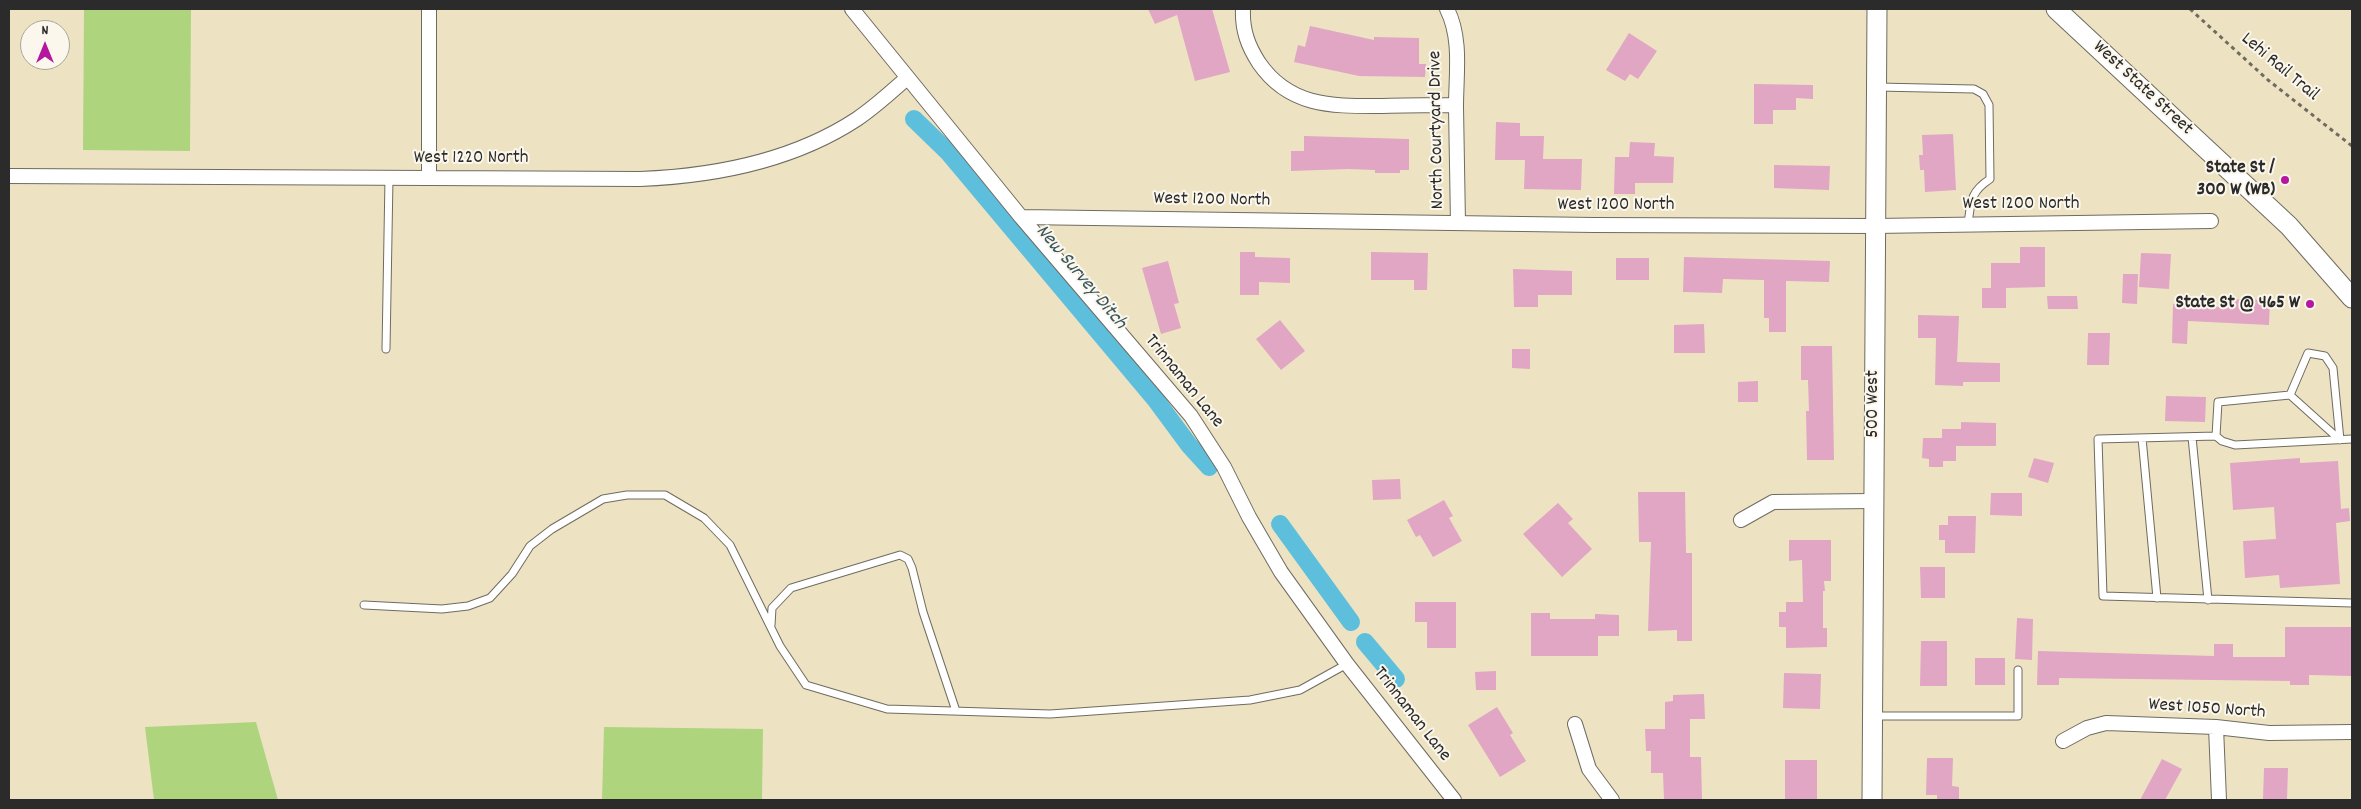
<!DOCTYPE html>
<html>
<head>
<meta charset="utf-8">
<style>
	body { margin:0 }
	#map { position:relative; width:2361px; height:809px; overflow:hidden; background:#ede3c3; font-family:Dekko,sans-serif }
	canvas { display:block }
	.frame { position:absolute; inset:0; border:10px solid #2b2b2b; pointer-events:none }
	.north { position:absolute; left:20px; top:20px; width:50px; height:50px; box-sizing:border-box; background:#fbf7ec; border:1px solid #a8a59f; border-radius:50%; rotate:0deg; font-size:14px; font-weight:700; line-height:20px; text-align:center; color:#2b2b2b }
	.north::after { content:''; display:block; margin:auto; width:18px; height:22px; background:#b5179e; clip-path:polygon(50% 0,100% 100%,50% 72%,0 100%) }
</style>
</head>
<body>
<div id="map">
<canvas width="2361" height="809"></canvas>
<div class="frame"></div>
<div class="north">N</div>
</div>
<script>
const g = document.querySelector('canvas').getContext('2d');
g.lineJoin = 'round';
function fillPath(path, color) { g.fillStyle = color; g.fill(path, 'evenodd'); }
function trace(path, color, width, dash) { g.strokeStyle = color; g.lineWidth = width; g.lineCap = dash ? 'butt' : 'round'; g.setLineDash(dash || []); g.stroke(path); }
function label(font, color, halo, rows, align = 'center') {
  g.font = font + ' Dekko,sans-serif'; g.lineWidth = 4; g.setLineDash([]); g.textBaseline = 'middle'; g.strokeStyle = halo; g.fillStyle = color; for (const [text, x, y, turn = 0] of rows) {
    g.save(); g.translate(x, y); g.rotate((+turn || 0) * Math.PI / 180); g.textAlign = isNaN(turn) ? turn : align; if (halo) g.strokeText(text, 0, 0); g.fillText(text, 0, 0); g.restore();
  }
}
const green = new Path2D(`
	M84 9H191L190 151 83 150Z
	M256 722 278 800H154L145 727Z
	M604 727 763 729 762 800H602Z`);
const canal = new Path2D(`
	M914 119 948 152 1155 399 1189 445 1209 467
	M1280 524 1351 622
	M1365 642 1396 679`);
const building = new Path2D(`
	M1148 9H1212L1230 72 1195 81 1177 15 1155 24Z
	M1310 26 1374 40V37L1419 38V64H1426L1425 77 1359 76 1294 62 1298 45 1305 47Z
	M1629 33 1657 51 1638 79 1630 74 1625 81 1606 70Z
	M1754 84 1813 85V99L1796 98V110H1773V124H1754Z
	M1496 122 1520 123V136H1544L1543 159H1582L1581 190 1524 189 1525 160H1495Z
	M1953 134 1956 190 1925 192 1924 170H1920L1919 155H1923L1922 135Z
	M1304 136 1409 139V170H1400V173H1375V170L1348 169 1291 171V151H1304Z
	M1630 142 1655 143 1654 156 1674 157 1673 183H1635V194H1614L1615 157H1629Z
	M1774 165 1830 166 1829 190 1774 188Z
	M2020 247H2045V287L2006 288V308H1982V288H1991V263H2020Z
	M1240 252H1255V257L1290 258V283L1259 282V295H1240Z
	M1371 252 1428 253 1427 290H1414V280H1371Z
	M2141 253 2171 254 2169 289 2139 287Z
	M1684 257 1830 261 1829 282 1786 281V332H1769V318H1764V280L1723 279 1722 293 1683 292Z
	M1616 258H1649V280H1616Z
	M1168 261 1179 303 1174 304 1181 328 1161 334 1142 268Z
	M1513 269 1572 271V295H1538V307H1514Z
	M2123 274H2138L2137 304 2122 303Z
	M2047 296H2077L2078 309H2048Z
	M2223 299 2270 300 2269 325 2188 321 2187 344 2172 343 2173 304 2223 307Z
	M1918 315 1959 316 1957 362 2000 363V382H1963V386L1935 385 1936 338H1918Z
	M1280 320 1305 351 1281 370 1256 339Z
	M1704 324 1705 353H1674V325Z
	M2088 333H2110L2109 365H2087Z
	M1801 346H1832L1834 460H1807L1806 411H1809L1808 380H1801Z
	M1512 349H1530V369L1512 368Z
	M1758 381V402H1738V382Z
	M2166 396 2206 397 2205 422 2165 421Z
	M1961 422 1996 423V446H1956V461H1943V467H1929V459L1922 458 1923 438H1942V429H1961Z
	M2034 458 2054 463 2048 483 2028 477Z
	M2300 458V463L2338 461 2341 509 2349 508 2350 521 2336 523 2340 584 2280 588 2279 575 2245 578 2243 541 2276 539 2274 507 2233 510 2230 463Z
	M1400 479 1401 499 1373 500 1372 480Z
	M1638 492H1685L1686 553H1692V641H1677V630L1648 631 1651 542H1639Z
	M1991 493H2022V516L1990 515Z
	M1444 500 1453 516 1449 518 1462 541 1433 557 1420 535 1416 537 1407 520Z
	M1558 503 1573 519 1568 523 1592 549 1562 577 1523 534Z
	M1948 516H1976L1975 553H1945V540H1939V525H1948Z
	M1789 540H1831V581H1824L1825 591H1823V628H1827V647L1786 648V627H1779V612H1786V602H1803L1802 560 1789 561Z
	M1920 567H1945V598H1921Z
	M1415 602H1456V648H1427V622H1415Z
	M1531 613H1550V619H1595V614L1619 615V636H1598V656H1531Z
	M2017 618 2033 619 2032 660 2015 659Z
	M2285 627H2352V676L2309 675V685H2290V681L2059 678V685H2037L2038 651 2214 656V644H2233V657H2285Z
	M1921 641H1947V686H1920Z
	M1975 658H2005V685H1975Z
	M1496 671V690H1476L1475 672Z
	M1784 673 1821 674 1820 709 1783 708Z
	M1704 694 1705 719H1690V757H1701L1702 799H1664L1663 773H1651V751H1646L1645 729H1665V702L1673 701V695Z
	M1497 707 1513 733 1510 735 1526 761 1500 777 1468 725Z
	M1927 758H1953L1952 786 1959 787V800H1937V795H1926Z
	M2162 759 2182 769 2165 800H2140Z
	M1785 760H1817V800H1785Z
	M2264 768H2288L2287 800H2263Z`);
const path = new Path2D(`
	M2190 9 2268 80 2352 146`);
const service = new Path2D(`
	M1877 87 1974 89 1983 94 1989 105 1990 179C1970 192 1971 202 1968 224
	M386 349 389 178
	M2290 395 2340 440
	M2216 436 2218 402 2290 395 2308 353 2325 356 2333 368 2340 440
	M2192 437 2208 600
	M2142 438 2157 598
	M2352 439 2235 445 2222 441 2216 436 2098 439 2103 596 2352 603
	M364 605 442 609 468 606 490 598 512 574 530 546 552 529 603 499 627 495H665L704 518 730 545 780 646 806 685 887 709 1050 714 1250 700 1300 690 1347 664
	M771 625 772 608 791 588 900 555 908 559 912 568 923 612 956 711
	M1873 716H2018V670`);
const minor = new Path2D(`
	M429 9V178
	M852 9 1021 217 1191 416 1224 467 1249 517 1281 572 1347 664 1454 800
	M1243 9C1242 30 1248 46 1259 63 1290 108 1334 106 1383 106 1408 105 1432 105 1456 105
	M1447 9C1462 39 1456 74 1456 107 1457 146 1457 184 1458 222
	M9 176 640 179C716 176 793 161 857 119 875 107 891 92 907 78
	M1021 217 1594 225 1875 226 2211 221
	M1741 520 1773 502 1873 501
	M1575 724 1589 769 1612 800
	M2216 727 2219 800
	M2063 741 2087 728 2106 723 2216 727 2269 733 2352 732`);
const secondary = new Path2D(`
	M2056 9 2289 226 2352 298
	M1872 800 1877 9`);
const markers = [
	[2285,180,5,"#b5179e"],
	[2310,304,5,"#b5179e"]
];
const streetNames = [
	["Lehi Rail Trail",2279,68,40],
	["West State Street",2142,89,43],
	["North Courtyard Drive",1438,130,-91],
	["West 1220 North",471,159],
	["West 1200 North",1212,201,1],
	["West 1200 North",2021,205],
	["West 1200 North",1616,206],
	["Trinnaman Lane",1183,382,51],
	["500 West",1874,404,-90],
	["West 1050 North",2207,710,4],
	["Trinnaman Lane",1411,715,52]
];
const poiNames = [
	["State St /",2275,169],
	["300 W (WB)",2275,191],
	["State St @ 465 W",2300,304]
];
const waterNames = [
	["New Survey Ditch",1080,278,50]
];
fillPath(green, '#aed47d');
trace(canal, '#5ebfdc', 18);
fillPath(building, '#e0a6c3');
trace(service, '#6f6b60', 9);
trace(minor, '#6f6b60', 16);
trace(secondary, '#6f6b60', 21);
trace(path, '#6f6b60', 3, [4, 4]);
trace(service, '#fff', 7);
trace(minor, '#fff', 14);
trace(secondary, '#fff', 19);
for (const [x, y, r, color] of markers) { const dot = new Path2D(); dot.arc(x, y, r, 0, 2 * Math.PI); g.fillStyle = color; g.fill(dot); trace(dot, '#fbf7ec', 2); }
label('19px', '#2b2b2b', '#fbf7ec', streetNames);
label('bold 19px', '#2b2b2b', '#fbf7ec', poiNames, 'right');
label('italic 20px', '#3a5760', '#fbf7ec', waterNames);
</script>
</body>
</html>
